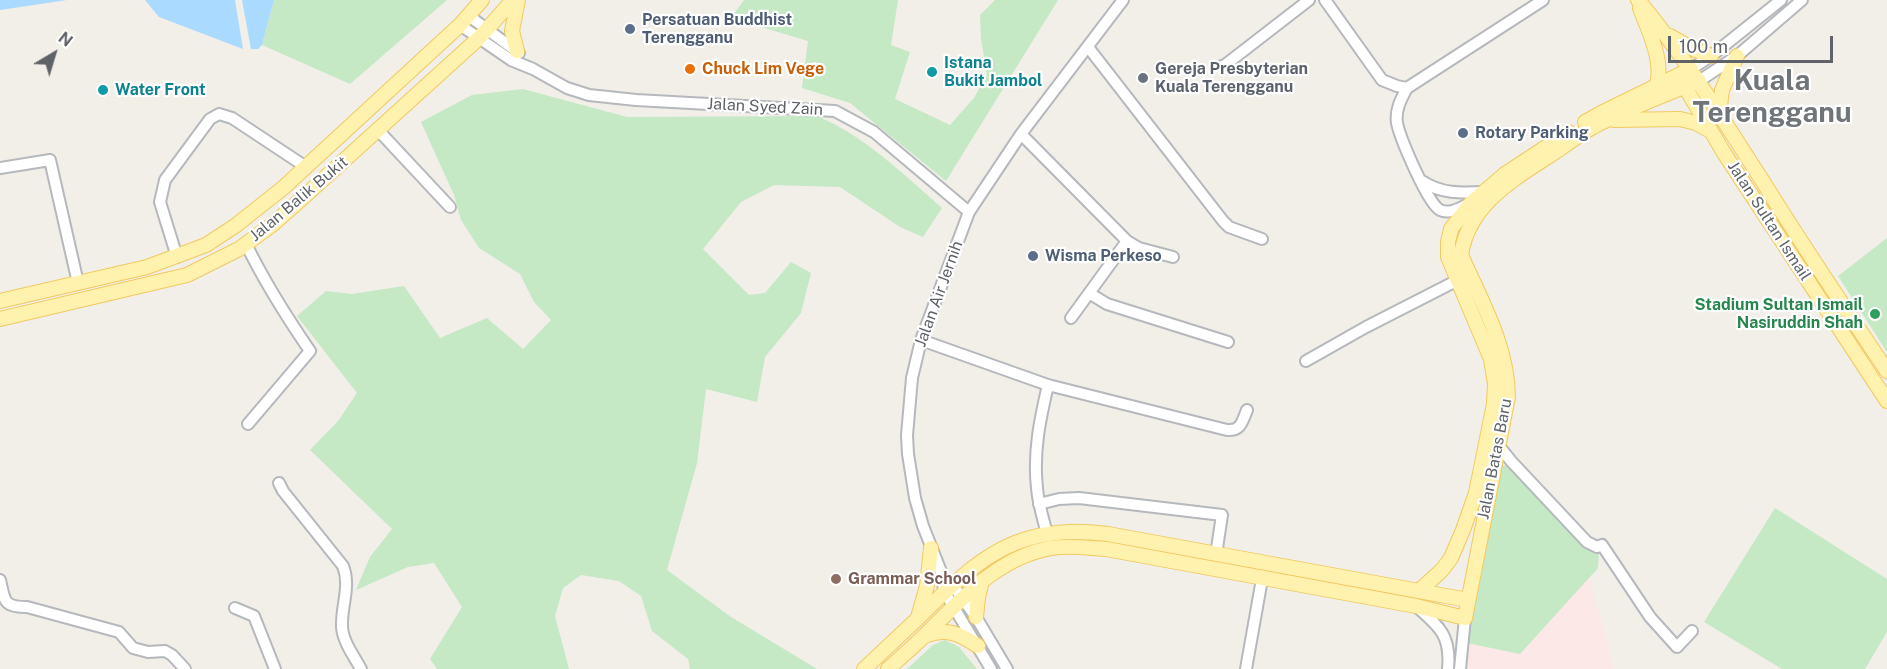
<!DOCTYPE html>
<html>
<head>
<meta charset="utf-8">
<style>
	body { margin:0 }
	#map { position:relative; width:1887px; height:669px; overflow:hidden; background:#f1efe8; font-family:"Public Sans",sans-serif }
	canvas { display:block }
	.north { position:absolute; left:24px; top:24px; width:60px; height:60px; -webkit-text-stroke:4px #fff; paint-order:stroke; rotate:38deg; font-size:16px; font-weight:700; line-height:24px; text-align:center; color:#5f6368 }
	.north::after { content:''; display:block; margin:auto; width:21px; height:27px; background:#5f6368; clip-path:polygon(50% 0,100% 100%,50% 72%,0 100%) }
	.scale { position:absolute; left:1668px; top:36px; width:165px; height:27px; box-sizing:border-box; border:3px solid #5f6368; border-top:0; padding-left:8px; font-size:18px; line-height:21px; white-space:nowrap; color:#5f6368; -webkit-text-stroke:4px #fff; paint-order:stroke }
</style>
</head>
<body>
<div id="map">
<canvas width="1887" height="669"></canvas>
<div class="north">N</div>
<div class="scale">100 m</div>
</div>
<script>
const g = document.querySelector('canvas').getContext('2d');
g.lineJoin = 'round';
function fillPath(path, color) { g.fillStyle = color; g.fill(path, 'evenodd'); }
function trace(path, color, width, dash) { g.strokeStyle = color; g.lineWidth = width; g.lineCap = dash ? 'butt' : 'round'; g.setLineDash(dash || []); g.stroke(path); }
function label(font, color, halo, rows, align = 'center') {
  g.font = font + ' "Public Sans",sans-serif'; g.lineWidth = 4.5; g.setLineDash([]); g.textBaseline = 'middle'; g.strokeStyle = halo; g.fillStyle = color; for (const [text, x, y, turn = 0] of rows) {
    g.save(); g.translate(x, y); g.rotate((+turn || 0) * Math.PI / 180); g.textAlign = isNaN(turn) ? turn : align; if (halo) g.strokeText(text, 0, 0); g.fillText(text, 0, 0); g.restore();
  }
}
const medical = new Path2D(`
	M1589 577 1614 669H1464L1467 643 1520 654Z`);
const green = new Path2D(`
	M274 0H447L350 84 262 45Z
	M744 0H898L891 45 910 52 895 99 950 125 974 98 987 74 981 39 980 15 995 0H1058L946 181 850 103 802 88 808 41 731 18Z
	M523 89 627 117 817 116C865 136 903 174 942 208L923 237 900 227 840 187 774 185 741 202 703 249 749 295 765 293 791 262 811 273 801 313 765 357 757 402 706 389 697 463 667 570 731 617 817 669H690L688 659 652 631 641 596 619 581 581 575 563 588 555 616 569 669H437L430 659 462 607 434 563 408 567 356 590 370 557 392 529 310 450 338 421 357 393 297 316 326 291 352 294 404 286 440 338 487 318 523 349 551 320 534 302 520 274 479 248 461 220 454 195 421 122 472 95Z
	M1887 238V352L1838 276Z
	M1499 464 1509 467 1582 546 1599 553 1598 568 1520 654 1467 643Z
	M1775 508 1887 579V632L1865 669H1782L1704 622Z
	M945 640 959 647 977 669H907L933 645Z`);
const water = new Path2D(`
	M0 0H67L0 10Z
	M145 0H274L262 45 258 49H243L159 17Z`);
const pier = new Path2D(`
	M235 0H242L251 49H243Z`);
const minor = new Path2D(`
	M1325 0 1382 80 1397 86 1407 88 1543 0
	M469 16 519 53
	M460 25 511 60 533 69 567 88 589 95 636 100 835 111 874 132 969 212
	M1088 47 1223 221 1229 227 1262 239
	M1222 66 1225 65 1309 0
	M1691 69 1711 56 1781 0
	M1699 81 1737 56 1802 0
	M1407 88C1401 99 1395 110 1397 123 1400 138 1428 204 1440 210 1450 215 1462 207 1471 203
	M378 130 450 207
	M1021 134 1127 241 1139 248 1173 257
	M0 168 50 160 78 283
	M1422 181C1441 194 1461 193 1483 192
	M246 244C264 281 286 316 310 351L248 424
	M177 257 160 202 165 180 210 119 219 114 232 118 306 167
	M1089 293 1107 304 1228 342
	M1071 318 1127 241
	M921 340 1048 385 1227 430C1241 431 1242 422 1247 410
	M1306 361 1366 327 1458 280
	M1498 445 1511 461 1587 542 1597 547 1602 545 1650 617 1677 647 1692 631
	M279 483 283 491 343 566C351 586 341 606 342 627 343 642 354 656 361 669
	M1039 504 1059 499 1079 498 1222 515 1216 555
	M1047 534C1043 518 1038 503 1037 488 1033 452 1040 419 1048 385
	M0 580C5 601 3 607 27 607L119 632 133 648 148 652 165 651 172 655 185 669
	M949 580 976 617 1007 669
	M1417 607C1440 627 1451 636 1448 669
	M235 608 254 616 275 669
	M991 669 944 591 942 574 923 526 915 498 908 454 907 435 912 378 921 340 969 212 1021 134 1123 0
	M1246 669 1262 579
	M1460 669 1465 618`);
const major = new Path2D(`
	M1638 0C1685 56 1722 119 1762 180 1802 245 1845 308 1887 371
	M1640 8C1649 32 1666 65 1655 90
	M1670 36 1693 49 1711 56
	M517 51 512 31 518 0
	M1685 79V87L1724 153 1887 401
	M1719 114 1722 90 1737 56
	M1614 120 1680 119 1696 123 1709 130
	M1585 122 1601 113 1691 69
	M0 301 147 267 206 245 235 226 283 188 460 25 482 0
	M0 319 187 275 239 249 273 224 297 203 479 38 513 0
	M1420 590 1442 570 1451 558 1463 530 1476 493 1494 404 1495 384 1491 359 1448 257V242L1451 229 1471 203 1505 174 1569 132
	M919 614 927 586 931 548
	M976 617 978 598 982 581
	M925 636C946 627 960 634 978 646
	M864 669C881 653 898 637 915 621 948 589 984 550 1030 538 1056 530 1082 531 1108 534L1468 600
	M888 669C900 658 913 647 925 635 962 599 998 557 1051 548 1070 545 1088 548 1106 549L1416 606 1465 618 1508 397C1508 347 1481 300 1461 255 1468 207 1509 182 1546 158 1562 148 1577 136 1593 127 1627 109 1664 95 1699 81`);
const markers = [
	[630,29,6,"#5c6f8a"],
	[690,69,6,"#e8710a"],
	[932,72,6,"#0f9aa8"],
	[1143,78,6,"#6b7280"],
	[103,90,6,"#0f9aa8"],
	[1463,133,6,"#5c6f8a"],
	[1033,256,6,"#5c6f8a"],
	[1875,314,6,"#2e9e5b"],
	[836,579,6,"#8d6e63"]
];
const serviceNames = [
	["Persatuan Buddhist",642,20],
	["Terengganu",642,38],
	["Rotary Parking",1475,133],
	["Wisma Perkeso",1045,256]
];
const cultureNames = [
	["Istana",944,63],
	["Bukit Jambol",944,81],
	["Water Front",115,90]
];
const foodNames = [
	["Chuck Lim Vege",702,69]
];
const worshipNames = [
	["Gereja Presbyterian",1155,69],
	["Kuala Terengganu",1155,87]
];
const streetNames = [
	["Jalan Syed Zain",765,107,3],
	["Jalan Balik Bukit",299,199,-40],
	["Jalan Sultan Ismail",1769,221,57],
	["Jalan Air Jernih",939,294,-70],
	["Jalan Batas Baru",1495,459,-79]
];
const leisureNames = [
	["Stadium Sultan Ismail",1863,305],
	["Nasiruddin Shah",1863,323]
];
const educationNames = [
	["Grammar School",848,579]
];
const townNames = [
	["Kuala",1772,81],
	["Terengganu",1772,113]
];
fillPath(medical, '#fce8e6');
fillPath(green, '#c5e8c5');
fillPath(water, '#aadaff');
fillPath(pier, '#f1efe8');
trace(minor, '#b5b8bc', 14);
trace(major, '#f2c960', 16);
trace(minor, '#fff', 10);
trace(major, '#fff2af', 14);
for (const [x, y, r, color] of markers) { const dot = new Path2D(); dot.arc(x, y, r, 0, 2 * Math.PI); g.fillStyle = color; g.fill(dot); trace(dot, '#fff', 2); }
label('bold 16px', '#4e5e75', '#fff', serviceNames, 'left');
label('bold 16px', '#0d838f', '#fff', cultureNames, 'left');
label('bold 16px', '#c56008', '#fff', foodNames, 'left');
label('bold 16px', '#5b616d', '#fff', worshipNames, 'left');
label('16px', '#5f6368', '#fff', streetNames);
label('bold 16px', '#27864d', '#fff', leisureNames, 'right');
label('bold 16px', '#785e54', '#fff', educationNames, 'left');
label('bold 28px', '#70757a', '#fff', townNames);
</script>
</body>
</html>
